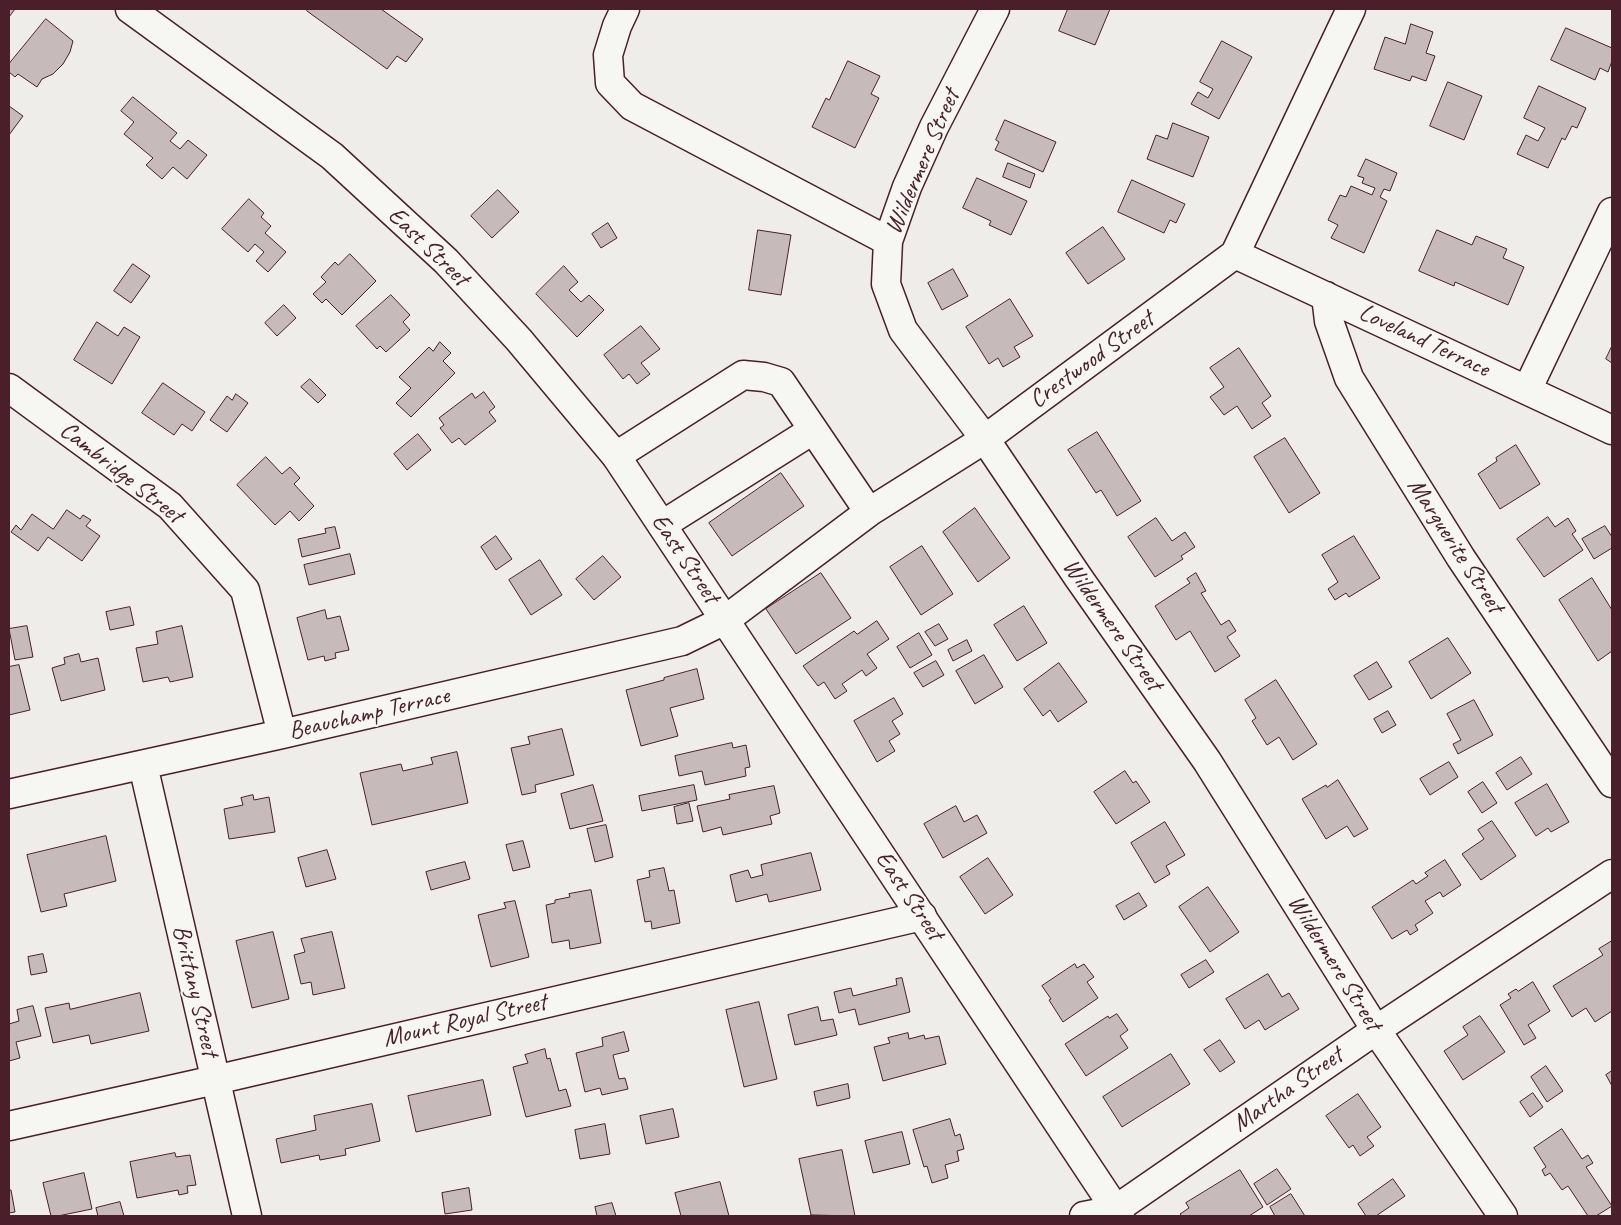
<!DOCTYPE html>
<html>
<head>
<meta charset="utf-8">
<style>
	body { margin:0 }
	#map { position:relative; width:1621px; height:1225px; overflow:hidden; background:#efedea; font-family:Caveat,sans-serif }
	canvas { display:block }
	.frame { position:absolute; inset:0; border:10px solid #4a1f2b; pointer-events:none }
</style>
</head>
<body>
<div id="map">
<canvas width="1621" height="1225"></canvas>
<div class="frame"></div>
</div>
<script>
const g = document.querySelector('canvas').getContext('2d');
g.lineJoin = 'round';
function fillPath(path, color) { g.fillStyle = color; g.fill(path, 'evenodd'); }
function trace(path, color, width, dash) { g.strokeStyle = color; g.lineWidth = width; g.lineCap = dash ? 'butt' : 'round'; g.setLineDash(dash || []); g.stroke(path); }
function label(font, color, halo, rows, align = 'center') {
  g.font = font + ' Caveat,sans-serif'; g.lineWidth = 4.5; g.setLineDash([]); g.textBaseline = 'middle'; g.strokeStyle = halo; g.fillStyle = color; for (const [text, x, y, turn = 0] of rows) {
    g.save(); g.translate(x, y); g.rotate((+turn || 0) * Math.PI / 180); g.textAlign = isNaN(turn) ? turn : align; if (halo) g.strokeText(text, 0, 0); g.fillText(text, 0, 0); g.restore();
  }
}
const building = new Path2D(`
	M9 9H15L9 17Z
	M308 9H381L423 39 406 62 397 56 387 69 307 11Z
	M1068 9H1110L1095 45 1059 31Z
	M46 19 73 41 70 52 63 64 53 74 42 79 37 87 18 74 15 77 9 72V64Z
	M1411 24 1433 32 1426 53 1435 56 1426 81 1412 76 1410 81 1374 69 1385 37 1405 44Z
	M1566 28 1612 48V61L1608 72 1600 68 1595 80 1551 60Z
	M1222 41 1252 57 1219 119 1191 104 1198 92 1208 98 1213 89 1200 82Z
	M848 61 880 76 871 94 879 98 855 148 812 127 826 98 829 100Z
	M1448 82 1482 96 1464 140 1430 126Z
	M1539 86 1586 108 1577 128 1572 126 1565 140 1562 138 1548 168 1517 154 1526 135 1538 141 1545 128 1524 118Z
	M133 97 177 133 170 141 180 149 188 140 207 155 187 179 173 167 162 179 146 165 153 158 124 134 134 122 121 111Z
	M9 106 23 116 9 135Z
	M1005 120 1056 142 1043 172 995 150 999 142 996 140Z
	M1173 123 1209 137 1193 177 1147 159 1156 135 1167 139Z
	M1366 159 1397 173 1390 191 1384 189 1380 197 1387 201 1364 253 1331 238 1338 225 1328 220 1340 195 1346 197 1351 186 1372 195 1375 188 1362 183 1364 178 1358 176Z
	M1008 163 1035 174 1030 188 1003 177Z
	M977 178 1027 201 1011 235 989 225 991 221 963 208Z
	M1132 180 1185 204 1176 223 1170 220 1164 233 1118 212Z
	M498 190 519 212 492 238 471 216Z
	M249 199 264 213 261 217 271 226 265 233 286 252 268 272 256 261 264 252 255 244 248 252 222 229Z
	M608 223 617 238 601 248 592 234Z
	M1103 227 1125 259 1088 284 1066 253Z
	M758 230 791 235 781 295 749 290Z
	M1437 230 1472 245 1476 236 1507 249 1503 258 1524 267 1508 305 1455 282 1454 286 1419 271Z
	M350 254 376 281 342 315 326 299 322 303 313 294 326 282 321 277 335 262 338 265Z
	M133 264 150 276 131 303 114 291Z
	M564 266 578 282 569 290 581 302 589 295 604 310 577 337 536 294Z
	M953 269 968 296 942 310 928 283Z
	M391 295 410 315 403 322 410 330 386 352 380 346 377 349 356 326Z
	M1010 299 1033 336 1014 347 1020 357 1003 367 998 358 989 364 966 327Z
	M284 305 296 318 277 336 265 323Z
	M97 322 118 336 124 327 140 337 112 384 74 360Z
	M641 326 660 349 641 363 650 374 637 384 629 374 623 379 604 355Z
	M440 342 451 353 443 361 455 373 411 417 396 403 411 388 399 377 429 347 433 351Z
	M1612 346V363L1606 359Z
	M1239 348 1271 396 1262 403 1271 416 1252 429 1237 406 1224 415 1210 397 1224 387 1210 368Z
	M310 379 326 395 318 403 301 387Z
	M163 383 205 412 192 431 182 424 174 435 142 413Z
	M484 392 495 407 489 412 496 421 465 445 459 438 452 443 440 428 444 425 439 418 472 393 475 398Z
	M236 394 248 403 227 432 210 420 227 396 232 400Z
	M1097 432 1141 501 1117 516 1101 490 1096 493 1068 450Z
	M418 434 431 450 407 470 394 454Z
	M1285 438 1320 493 1289 513 1254 457Z
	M1516 445 1540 484 1500 509 1478 474 1497 461 1496 458Z
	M266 457 282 474 290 467 300 478 294 484 314 506 299 521 290 511 275 525 237 485Z
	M781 473 804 506 732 556 709 523Z
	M975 508 1010 558 978 582 943 532Z
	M67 510 80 519 83 515 91 520 86 526 100 536 82 561 48 537 38 551 11 532 16 525 21 530 32 514 53 529Z
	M1548 517 1555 527 1568 518 1576 531 1572 534 1583 550 1544 577 1517 539Z
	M1156 518 1172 541 1185 532 1195 547 1181 556 1183 559 1155 577 1128 537Z
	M1605 526 1612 537V548L1594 559 1582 539Z
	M335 527 340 548 302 557 298 539 326 533 325 529Z
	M496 536 512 559 496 570 481 547Z
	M1354 536 1380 578 1349 597 1346 593 1335 600 1328 589 1338 582 1322 555Z
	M922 546 953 594 921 615 890 567Z
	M350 554 355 574 309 585 304 565Z
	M603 556 621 577 594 600 576 579Z
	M540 560 562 595 531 615 509 580Z
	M821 573 851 618 796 654 766 609Z
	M1196 573 1206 591 1201 593 1221 625 1229 620 1236 631 1227 637 1240 656 1215 672 1190 631 1176 640 1155 606 1190 583 1187 579Z
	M1592 578 1612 610V651L1598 661 1559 600Z
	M1024 606 1047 643 1017 661 994 625Z
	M130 607 134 625 110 630 106 612Z
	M325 610 327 619 340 616 349 650 335 653 336 658 325 661 324 656 308 660 297 618Z
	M877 621 889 639 867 654 877 668 866 676 862 670 842 684 847 691 835 699 824 682 818 686 803 666 854 631 857 634Z
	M939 624 948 639 935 646 925 632Z
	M27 626 33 657 15 660 9 629Z
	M182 626 193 677 170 682 168 677 143 682 136 648 158 644 156 632Z
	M919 633 932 655 910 668 897 647Z
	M1448 638 1471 673 1431 699 1409 662Z
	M967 640 972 651 953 661 948 650Z
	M79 654 81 662 98 658 105 690 61 701 52 668 65 664 64 658Z
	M984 655 1003 687 975 704 956 671Z
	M936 661 944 675 923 687 914 673Z
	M1377 662 1392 687 1369 700 1354 676Z
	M1059 663 1087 702 1058 722 1050 710 1043 716 1024 689Z
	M19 665 30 710 9 715V667Z
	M697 669 704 699 670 708 678 736 641 746 626 690 664 680V678Z
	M1276 680 1317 744 1293 760 1279 737 1267 745 1252 721 1256 718 1245 700Z
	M894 698 903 714 892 721 900 734 889 741 895 751 877 762 854 721Z
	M1474 700 1493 735 1458 754 1453 744 1461 740 1447 714Z
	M1388 711 1396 725 1382 733 1374 719Z
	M562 729 574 775 535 785 536 792 522 795 511 748 530 744 528 737Z
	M732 743 733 748 746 745 750 767 745 768 746 776 705 785 702 771 679 776 675 756Z
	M457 752 468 803 372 825 360 773 401 764 403 771 433 764 431 758Z
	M1521 757 1532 774 1507 790 1496 773Z
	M1449 762 1458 777 1430 795 1420 779Z
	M1125 771 1133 783 1136 781 1150 802 1116 824 1094 792Z
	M1338 780 1368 829 1354 837 1347 826 1326 839 1302 799 1326 785 1327 787Z
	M1483 782 1497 803 1482 813 1468 792Z
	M1547 784 1569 822 1551 832 1548 828 1536 836 1515 803Z
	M593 785 603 821 570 829 561 794Z
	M694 785 697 800 642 811 639 796Z
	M774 786 780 813 770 816 772 824 723 835 721 827 703 832 697 806 730 799 729 795Z
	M253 795 254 800 269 797 275 832 229 839 224 809 243 805 241 798Z
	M689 803 693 821 677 824 674 807Z
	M956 806 964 822 977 815 987 833 943 858 924 824Z
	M1492 821 1516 856 1481 880 1462 854 1484 839 1478 830Z
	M1165 822 1185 855 1166 866 1170 874 1155 883 1131 843Z
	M606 825 613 857 595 862 587 829Z
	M106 836 116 881 64 894 67 906 41 912 27 855Z
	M523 841 530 867 513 871 506 845Z
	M327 850 336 879 306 887 298 858Z
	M811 853 821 890 769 902 767 894 736 902 730 875 748 870 751 878 763 875 761 865Z
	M988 858 1013 895 985 914 960 877Z
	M1445 860 1461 885 1443 897 1440 892 1425 901 1433 913 1415 925 1418 930 1410 935 1407 930 1392 939 1372 907 1413 880 1416 884 1428 876 1425 873Z
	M465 862 470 879 431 890 426 872Z
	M664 868 669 891 674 890 680 923 652 929 651 921 645 922 637 880 650 877 649 871Z
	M1208 887 1239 932 1210 952 1179 907Z
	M591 890 601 943 570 949 569 940 552 943 546 905 555 903V900L570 897 569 894Z
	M1139 893 1147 906 1124 920 1116 906Z
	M515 901 529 957 491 967 478 915 506 908 504 903Z
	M273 932 289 999 252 1008 236 941Z
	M332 932 345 988 313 995 311 982 301 984 294 955 305 952 301 939Z
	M1612 941V1011L1595 1022 1586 1008 1572 1017 1553 986 1603 955 1599 949Z
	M43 954 47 972 31 975 28 957Z
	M1206 960 1214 972 1189 988 1181 975Z
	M1075 964 1077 968 1084 964 1094 977 1087 982 1098 998 1063 1022 1049 1000 1051 999 1042 986Z
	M1268 974 1282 997 1289 993 1299 1009 1265 1030 1259 1020 1245 1029 1226 999Z
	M902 978 910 1012 859 1025 855 1009 839 1013 834 992 851 988 853 996 897 985 896 979Z
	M1533 982 1550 1011 1528 1025 1536 1038 1524 1045 1500 1005 1511 998 1508 994 1516 989 1518 991Z
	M140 993 149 1031 91 1044 89 1035 53 1043 45 1008 69 1003 70 1009Z
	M759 1002 777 1079 744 1087 726 1010Z
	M33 1006 41 1036 16 1042 20 1058 9 1061V1024L19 1021 17 1010Z
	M818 1007 821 1021 833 1019 837 1035 795 1045 788 1015Z
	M1117 1014 1128 1030 1120 1036 1128 1048 1086 1076 1065 1044 1108 1016 1109 1018Z
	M1480 1016 1505 1052 1463 1080 1444 1051 1468 1035 1463 1027Z
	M624 1032 629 1051 613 1055 619 1079 625 1078 628 1089 602 1095 600 1088 585 1092 576 1053 603 1046 602 1038Z
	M908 1033 909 1039 924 1035 925 1039 939 1036 946 1064 883 1081 874 1047 890 1043 888 1038Z
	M1220 1040 1235 1062 1220 1072 1204 1050Z
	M545 1049 547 1059 550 1058 559 1091 566 1089 571 1106 526 1117 513 1067 528 1063 525 1055Z
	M1171 1054 1190 1084 1122 1127 1103 1097Z
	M1546 1066 1563 1091 1547 1102 1531 1077Z
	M1612 1071V1086L1606 1075Z
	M483 1080 491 1115 416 1132 408 1096Z
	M848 1084 850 1098 817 1106 814 1092Z
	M1533 1093 1543 1107 1530 1117 1520 1102Z
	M1358 1094 1381 1127 1367 1137 1374 1146 1360 1156 1353 1145 1349 1148 1326 1116Z
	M372 1104 380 1141 345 1149 346 1155 320 1160 319 1155 281 1163 276 1139 316 1130 314 1116Z
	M673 1109 679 1137 646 1144 640 1116Z
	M950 1119 955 1136 960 1134 964 1149 957 1151 959 1161 945 1165 948 1178 932 1183 927 1166 924 1167 913 1130Z
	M605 1124 610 1154 580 1159 575 1130Z
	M1562 1129 1582 1159 1588 1155 1593 1163 1586 1167 1612 1206 1596 1216H1588L1568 1186 1562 1190 1550 1173 1545 1176 1542 1170 1546 1167 1534 1148Z
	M902 1132 910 1164 873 1173 865 1141Z
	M842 1150 855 1216 811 1215 799 1159Z
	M175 1153 176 1157 190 1155 196 1185 187 1186 188 1193 179 1195 178 1190 137 1198 130 1162Z
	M1277 1169 1291 1189 1267 1205 1254 1184Z
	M1240 1170 1263 1207 1249 1216H1182L1180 1214 1189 1208 1186 1203Z
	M84 1173 92 1209 58 1216H51L43 1183Z
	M1393 1179 1405 1196 1376 1216H1366L1358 1204Z
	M720 1182 729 1216H681L675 1193Z
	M469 1188 472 1210 445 1214 442 1193Z
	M9 1190H11L15 1212 9 1213Z
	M1291 1194 1305 1216H1275L1270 1207Z
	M120 1202 124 1216H98L96 1208Z
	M612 1203 616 1216H596H597L595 1207Z`);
const minor = new Path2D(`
	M625 9 617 26 608 55 610 83 632 106 888 241
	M995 9 934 127 907 187 888 241 886 284 903 330 985 439 1078 577 1207 761 1376 1030 1503 1216
	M1235 254 1612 430
	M1326 296 1329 321 1349 378 1461 558 1612 783
	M9 388 170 506 245 590 282 734
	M1527 390 1612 212
	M616 456 743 375 764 377 781 382 869 512
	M662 525 813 430
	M143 765 247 1216
	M9 794 282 734 682 641 725 620 869 512 985 439 1235 254 1351 9
	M9 1126 215 1080 922 916
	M1084 1216 1115 1210 1376 1030 1612 874`);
const major = new Path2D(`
	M130 9 332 156 446 261 519 340 616 456 1120 1216`);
const streetNames = [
	["Wildermere Street",923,162,-67],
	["East Street",428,247,44],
	["Loveland Terrace",1424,341,25],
	["Crestwood Street",1092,360,-36],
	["Cambridge Street",121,473,38],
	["Marguerite Street",1455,546,57],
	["East Street",685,559,56],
	["Wildermere Street",1112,625,55],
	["Beauchamp Terrace",369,714,-13],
	["East Street",909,896,56],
	["Wildermere Street",1334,963,58],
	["Brittany Street",195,991,77],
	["Mount Royal Street",465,1021,-13],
	["Martha Street",1288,1090,-35]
];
fillPath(building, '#c6babb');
trace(building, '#4a1f2b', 1);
trace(minor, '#4a1f2b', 31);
trace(major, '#4a1f2b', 31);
trace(minor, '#f6f6f2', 28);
trace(major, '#f6f6f2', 28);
label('25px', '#4a1f2b', '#f6f6f2', streetNames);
</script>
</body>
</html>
